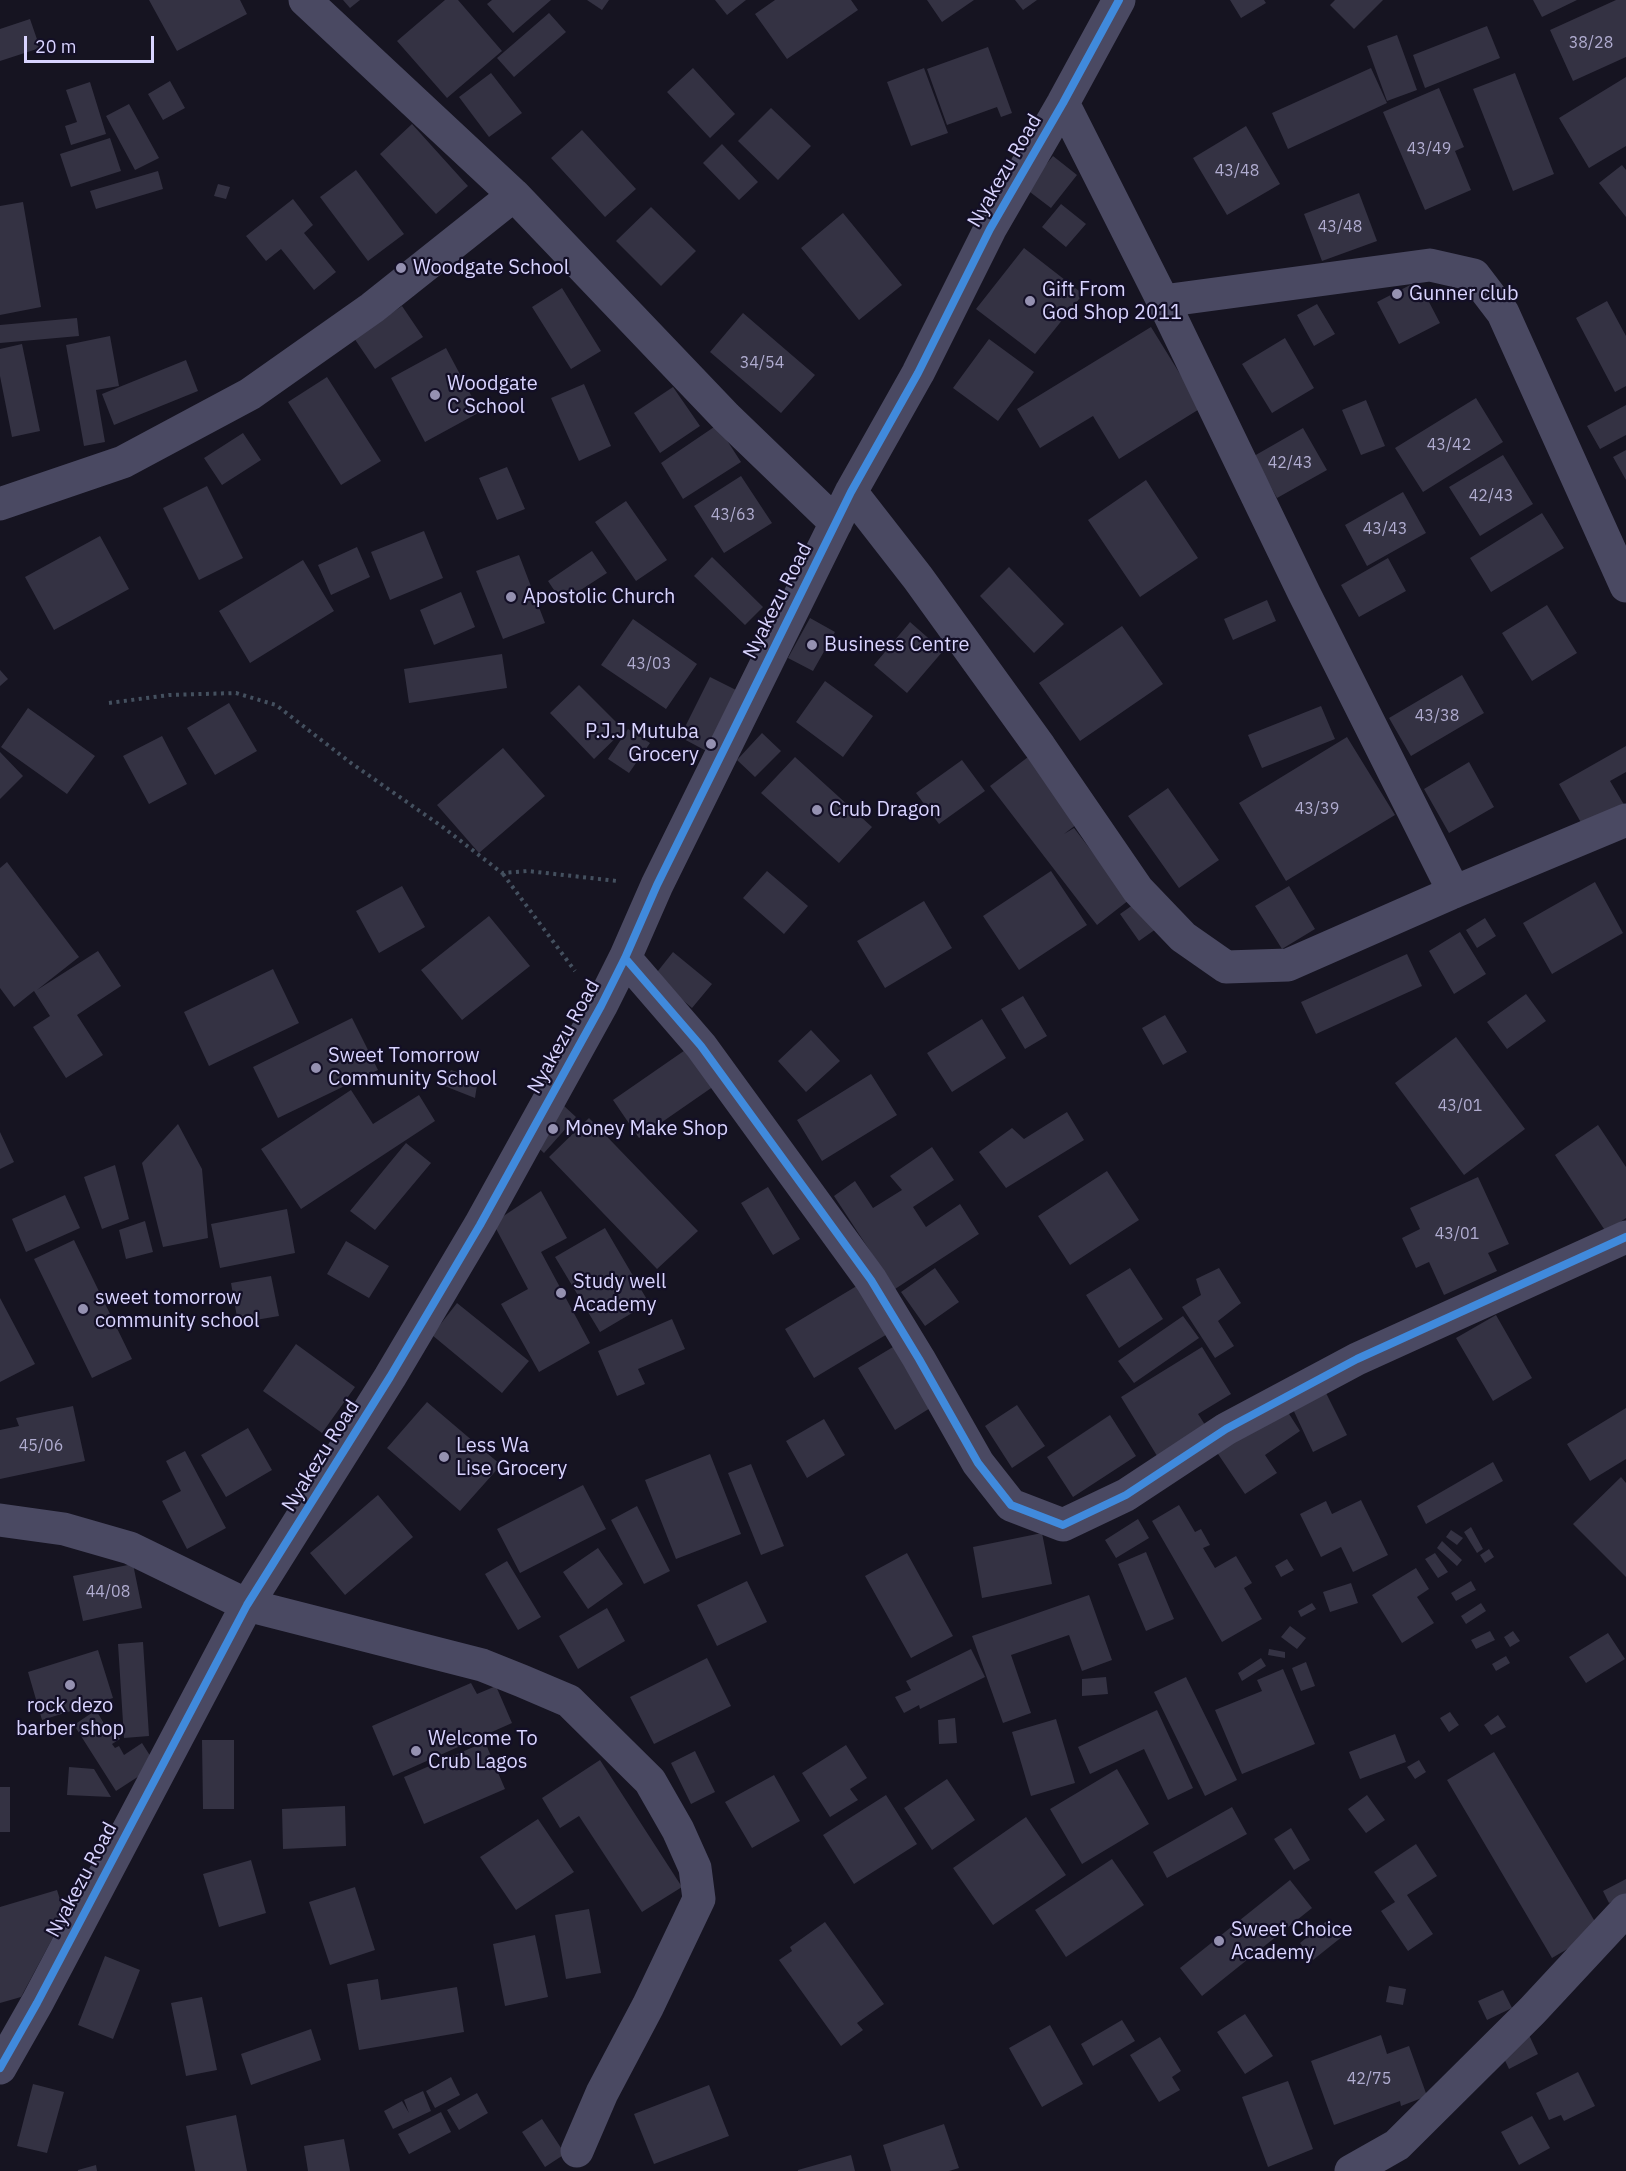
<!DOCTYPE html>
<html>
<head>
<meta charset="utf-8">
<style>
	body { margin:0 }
	#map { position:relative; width:1626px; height:2171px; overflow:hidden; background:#161421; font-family:"IBM Plex Sans",sans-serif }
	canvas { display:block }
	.scale { position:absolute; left:24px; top:36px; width:130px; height:27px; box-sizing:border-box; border:3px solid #d9d4ff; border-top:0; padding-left:8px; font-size:18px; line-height:21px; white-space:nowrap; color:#d9d4ff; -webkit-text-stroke:4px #130f26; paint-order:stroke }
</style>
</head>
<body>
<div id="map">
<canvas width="1626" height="2171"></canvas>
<div class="scale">20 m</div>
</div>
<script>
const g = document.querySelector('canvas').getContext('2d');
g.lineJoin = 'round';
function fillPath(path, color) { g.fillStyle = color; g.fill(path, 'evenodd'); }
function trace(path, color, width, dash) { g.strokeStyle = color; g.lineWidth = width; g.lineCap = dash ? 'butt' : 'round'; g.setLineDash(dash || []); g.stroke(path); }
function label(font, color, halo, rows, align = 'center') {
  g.font = font + ' "IBM Plex Sans",sans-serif'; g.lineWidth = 4.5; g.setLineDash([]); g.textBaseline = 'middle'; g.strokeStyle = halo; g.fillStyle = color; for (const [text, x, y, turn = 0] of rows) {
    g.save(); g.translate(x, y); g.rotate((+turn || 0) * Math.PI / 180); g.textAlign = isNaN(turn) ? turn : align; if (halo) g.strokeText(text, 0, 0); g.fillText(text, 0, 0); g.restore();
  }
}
const building = new Path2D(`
	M149 0H240L247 14 177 51Z
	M343 0H360L350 8Z
	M445 0H458L502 51 447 98 397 41Z
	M492 0H551L513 33 487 4Z
	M587 0H609L602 10Z
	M715 0H746L727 15Z
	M775 0H851L858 10 787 59 755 14Z
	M927 0H974L942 22Z
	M1015 0H1037L1023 10Z
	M1230 0H1264L1266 3 1241 18Z
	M1335 0H1383L1354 29 1330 5Z
	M1533 0H1577L1542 17Z
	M1616 0H1626V57L1573 81 1550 30Z
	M549 13 566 32 514 77 497 58Z
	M30 19 40 48 0 61V29Z
	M1487 26 1500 58 1425 88 1413 55Z
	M1397 35 1417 90 1387 101 1367 46Z
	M988 47 1012 113 1001 117 997 107 947 125 927 69Z
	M693 68 735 114 710 138 667 92Z
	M924 68 948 133 911 146 887 82Z
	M1371 68 1387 103 1288 149 1272 113Z
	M491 73 522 113 489 137 459 97Z
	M1515 73 1554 174 1513 191 1473 89Z
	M1626 77V146L1589 168 1559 118Z
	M170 81 185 108 163 120 148 94Z
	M90 82 106 134 71 145 65 126 77 122 66 90Z
	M1439 88 1464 147 1455 151 1471 190 1425 210 1383 112Z
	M129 104 159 158 135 170 106 116Z
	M771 108 811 146 778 180 738 141Z
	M412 124 468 186 436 214 380 154Z
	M1246 126 1280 184 1227 215 1193 158Z
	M582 130 636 189 605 217 551 158Z
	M110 138 121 171 71 187 60 154Z
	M722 144 758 182 739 200 703 163Z
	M1053 156 1077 175 1051 208 1026 189Z
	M1622 165 1626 170V217L1599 183Z
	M356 170 404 234 368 261 320 197Z
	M158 171 163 189 96 209 90 191Z
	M218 184 230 187 226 199 214 196Z
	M1359 193 1377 241 1322 261 1304 214Z
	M293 199 313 225 304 233 336 272 314 290 281 249 266 261 246 236Z
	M23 202 41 307 0 315V206Z
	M1061 204 1086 224 1066 247 1042 227Z
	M651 207 696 251 661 286 616 241Z
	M843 213 902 285 859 320 801 248Z
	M1024 248 1083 294 1035 354 976 309Z
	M1418 281 1440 323 1399 344 1377 302Z
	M562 288 601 351 571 369 532 307Z
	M1607 301 1626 336V386L1615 392 1576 318Z
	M1317 304 1335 334 1314 346 1297 315Z
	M402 306 423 337 375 369 354 338Z
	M743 313 815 375 781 413 710 352Z
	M77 318 79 336 0 343V325Z
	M1151 327 1201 408 1119 459 1093 416 1040 448 1017 409Z
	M110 336 119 386 96 390 105 442 84 446 66 345Z
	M1285 338 1314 388 1272 413 1242 364Z
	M989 339 1034 372 998 421 953 388Z
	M22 344 40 431 12 437 0 376V349Z
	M446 348 480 412 425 442 391 378Z
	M186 360 198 391 114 425 102 394Z
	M327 377 381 461 341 485 288 402Z
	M584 384 611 446 579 461 551 398Z
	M673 387 700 426 660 453 634 413Z
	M1476 398 1503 442 1423 492 1395 448Z
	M1366 400 1385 446 1361 455 1342 410Z
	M1626 405V435L1600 449 1587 426Z
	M717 425 741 462 683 499 661 463Z
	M1303 428 1327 470 1277 498 1254 456Z
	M243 433 261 460 222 485 204 458Z
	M1626 450V480L1613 457Z
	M1503 455 1533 504 1480 536 1449 487Z
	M507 467 525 509 497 520 479 478Z
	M741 476 772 523 724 553 694 506Z
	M1146 480 1198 558 1140 597 1088 520Z
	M207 486 243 558 199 580 163 508Z
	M1403 492 1426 533 1367 566 1345 525Z
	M626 501 667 560 636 581 595 522Z
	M1542 513 1564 548 1491 592 1470 558Z
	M424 531 443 578 390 600 371 552Z
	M100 536 129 589 54 630 25 577Z
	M357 547 370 577 331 595 318 565Z
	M592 551 607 573 562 602 548 581Z
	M519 555 545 623 503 639 476 571Z
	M712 557 763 607 745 625 694 576Z
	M1388 558 1406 591 1359 617 1341 585Z
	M303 560 334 611 250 663 219 611Z
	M1009 567 1064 624 1034 653 980 596Z
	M461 592 475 627 434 645 420 610Z
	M1267 600 1276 621 1233 640 1224 619Z
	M1547 605 1577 653 1532 681 1502 633Z
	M810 618 835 632 813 671 788 658Z
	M633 619 697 664 666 709 601 665Z
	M910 622 943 651 907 693 874 665Z
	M1122 626 1163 684 1080 741 1039 683Z
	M502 654 507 688 409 703 404 669Z
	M0 670 8 679 0 686Z
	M1462 675 1484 713 1411 756 1389 718Z
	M710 677 742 693 712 754 680 737Z
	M825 681 873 716 843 757 796 722Z
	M579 685 624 730 594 759 550 713Z
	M229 703 257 751 215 775 187 728Z
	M1321 706 1335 739 1262 768 1248 735Z
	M28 708 95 756 67 794 1 747Z
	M628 729 650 743 629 773 608 759Z
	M762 733 781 751 755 777 737 760Z
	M162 736 187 784 149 804 123 756Z
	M1347 737 1395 815 1286 881 1239 803Z
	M1626 746V772L1610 781 1626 808 1587 833 1559 784Z
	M503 748 545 796 479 853 437 805Z
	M0 752 23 776 0 799Z
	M1032 754 1081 821 1064 834 1074 828 1129 900 1097 925 990 786Z
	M795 757 872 827 839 863 761 793Z
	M962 760 985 791 939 824 916 793Z
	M1469 762 1494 807 1449 833 1424 789Z
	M1168 788 1219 860 1179 888 1128 816Z
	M7 862 79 957 37 990 98 951 121 986 77 1015 103 1055 66 1078 33 1027 50 1016 34 991 14 1007 0 988V868Z
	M767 871 808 906 784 934 743 898Z
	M1051 871 1087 925 1019 970 983 916Z
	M1595 882 1623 933 1552 974 1523 923Z
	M402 886 425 927 379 953 356 911Z
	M1289 886 1315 929 1282 949 1255 906Z
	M924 901 952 948 885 988 857 941Z
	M1137 902 1156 929 1139 941 1120 914Z
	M489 916 530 966 462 1020 421 970Z
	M1485 918 1496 936 1477 948 1466 930Z
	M1460 932 1486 974 1454 994 1429 951Z
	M673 952 712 984 692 1008 654 976Z
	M1407 954 1422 986 1316 1034 1301 1002Z
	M273 969 299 1023 209 1066 184 1012Z
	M1526 994 1546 1021 1507 1049 1487 1022Z
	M1023 996 1047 1036 1025 1049 1001 1009Z
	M1165 1015 1187 1052 1163 1065 1142 1028Z
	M352 1018 378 1070 278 1118 253 1067Z
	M982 1019 1006 1058 952 1092 927 1053Z
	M811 1030 840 1061 806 1092 778 1061Z
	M1456 1037 1525 1129 1464 1175 1395 1083Z
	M691 1046 717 1084 639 1138 613 1100Z
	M451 1070 478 1079 475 1098 442 1085Z
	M871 1074 897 1115 822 1161 797 1120Z
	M351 1090 373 1124 419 1095 435 1121 301 1209 261 1149Z
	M563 1105 576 1117 544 1153 530 1140Z
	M1067 1112 1084 1140 1006 1188 979 1152 1012 1128 1024 1139Z
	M589 1118 698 1231 657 1269 549 1157Z
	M178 1124 202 1169 208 1238 163 1247 142 1163Z
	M1598 1125 1626 1167V1218L1606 1232 1555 1155Z
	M0 1132 14 1162 0 1169Z
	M406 1143 431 1163 375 1230 350 1211Z
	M932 1147 954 1180 913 1207 926 1227 960 1204 979 1234 895 1289 834 1196 855 1181 873 1208 902 1190 890 1176Z
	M115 1165 129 1219 102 1229 84 1177Z
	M1107 1171 1139 1220 1070 1265 1038 1216Z
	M1478 1177 1509 1244 1488 1253 1497 1271 1444 1295 1429 1262 1416 1268 1402 1238 1420 1229 1410 1208Z
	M768 1187 800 1239 773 1255 741 1203Z
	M541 1191 567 1238 541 1252 590 1343 539 1372 501 1304 528 1289 493 1223Z
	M65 1195 80 1228 26 1252 12 1219Z
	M287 1209 295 1253 220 1268 211 1224Z
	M145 1221 153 1252 126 1259 119 1230Z
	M605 1228 649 1303 600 1332 555 1257Z
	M74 1240 132 1359 92 1378 34 1259Z
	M346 1241 389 1266 369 1298 327 1274Z
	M935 1268 959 1302 925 1326 901 1292Z
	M1130 1268 1163 1319 1119 1348 1086 1295Z
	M1219 1268 1241 1303 1218 1321 1234 1346 1215 1358 1182 1307 1201 1295 1196 1279Z
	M271 1276 279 1316 238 1323 231 1283Z
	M865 1281 894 1330 814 1378 785 1329Z
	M0 1298 35 1364 0 1382Z
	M457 1303 529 1361 502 1393 432 1335Z
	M1496 1315 1532 1378 1493 1401 1456 1338Z
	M1183 1316 1199 1338 1134 1383 1118 1361Z
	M672 1319 685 1349 638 1369 645 1384 617 1396 598 1351Z
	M296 1344 355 1387 322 1433 263 1391Z
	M898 1344 935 1405 895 1430 858 1368Z
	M1202 1347 1231 1394 1198 1414 1211 1434 1162 1464 1121 1397Z
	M1324 1389 1347 1435 1313 1452 1291 1405Z
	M427 1402 501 1465 460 1511 387 1448Z
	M1017 1405 1045 1446 1012 1468 985 1426Z
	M73 1406 85 1461 0 1479V1430L19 1426 16 1418Z
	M1284 1406 1300 1431 1265 1455 1277 1473 1245 1494 1216 1451Z
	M1626 1408V1459L1590 1481 1567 1444Z
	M1110 1415 1136 1456 1073 1497 1047 1457Z
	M824 1419 845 1455 807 1478 786 1441Z
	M248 1428 272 1470 226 1497 201 1455Z
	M185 1451 226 1528 187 1549 162 1501 181 1491 166 1461Z
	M710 1454 741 1534 676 1559 645 1480Z
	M1493 1462 1503 1481 1426 1524 1417 1506Z
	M751 1464 784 1546 761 1555 728 1473Z
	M1621 1477 1626 1483V1577L1573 1524Z
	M583 1485 606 1529 520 1573 497 1529Z
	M378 1495 413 1537 345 1595 310 1553Z
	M1361 1500 1388 1555 1353 1572 1341 1547 1321 1557 1300 1514 1326 1501 1332 1514Z
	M1179 1505 1195 1532 1201 1529 1210 1545 1203 1548 1215 1568 1236 1556 1252 1583 1244 1588 1262 1619 1222 1642 1152 1521Z
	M637 1506 670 1571 644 1584 611 1520Z
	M1138 1519 1149 1538 1116 1558 1105 1540Z
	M1471 1527 1483 1549 1477 1553 1464 1532Z
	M1451 1530 1463 1538 1457 1545 1446 1537Z
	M1042 1533 1052 1584 982 1598 973 1547Z
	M1442 1541 1462 1560 1457 1566 1437 1548Z
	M598 1548 623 1584 588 1609 563 1572Z
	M1489 1549 1494 1557 1485 1563 1480 1555Z
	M1146 1552 1174 1619 1146 1631 1118 1564Z
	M907 1553 953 1636 911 1658 865 1576Z
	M1435 1553 1448 1572 1438 1578 1425 1559Z
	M1287 1559 1294 1570 1281 1577 1275 1566Z
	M507 1561 541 1617 518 1630 485 1574Z
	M133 1564 142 1608 83 1621 73 1576Z
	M1416 1568 1429 1589 1417 1597 1434 1623 1402 1643 1372 1595Z
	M747 1581 767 1622 717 1646 697 1605Z
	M1471 1581 1476 1590 1456 1601 1451 1593Z
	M1351 1583 1358 1603 1330 1612 1323 1592Z
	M1089 1595 1112 1660 1082 1671 1069 1635 1011 1655 1031 1713 1003 1723 972 1636Z
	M1312 1603 1316 1609 1301 1617 1298 1611Z
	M1481 1603 1486 1611 1466 1624 1461 1616Z
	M607 1608 625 1641 578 1669 559 1636Z
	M1290 1626 1306 1638 1297 1649 1281 1637Z
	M1490 1631 1495 1640 1476 1649 1471 1640Z
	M1513 1631 1520 1641 1510 1647 1504 1637Z
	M1608 1633 1625 1659 1586 1683 1569 1657Z
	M143 1642 149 1736 124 1738 118 1644Z
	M971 1649 985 1677 920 1709 919 1705 904 1713 895 1697 911 1690 906 1681Z
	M1269 1649 1285 1652V1658L1268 1655Z
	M98 1650 113 1698 42 1720 28 1672Z
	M1506 1656 1510 1663 1496 1671 1492 1664Z
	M707 1658 731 1706 654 1744 630 1697Z
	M1261 1658 1266 1666 1242 1681 1238 1673Z
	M1306 1662 1315 1686 1301 1691 1292 1668Z
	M1283 1669 1315 1744 1242 1774 1215 1710 1262 1691 1257 1680Z
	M1106 1677 1108 1694 1082 1696V1679Z
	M1186 1677 1237 1780 1205 1796 1154 1692Z
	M471 1683 477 1694 496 1686 512 1723 393 1776 372 1726Z
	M96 1710 106 1727 110 1725 120 1739 112 1744 115 1748 119 1746 124 1755 142 1743 156 1765 116 1791 74 1725Z
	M1157 1710 1193 1788 1168 1800 1144 1749 1090 1774 1078 1747Z
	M1450 1712 1459 1725 1449 1732 1440 1718Z
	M1498 1715 1506 1727 1491 1735 1484 1725Z
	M955 1718 957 1743 939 1744 938 1720Z
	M1056 1719 1075 1783 1031 1796 1012 1732Z
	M1395 1734 1406 1762 1360 1779 1349 1752Z
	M202 1740H234V1809H203Z
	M485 1742 505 1789 424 1824 404 1777Z
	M846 1745 867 1778 850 1789 858 1800 830 1817 802 1773Z
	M695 1751 715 1792 691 1804 671 1763Z
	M1494 1752 1600 1930 1552 1958 1447 1780Z
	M600 1760 682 1887 642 1912 579 1816 560 1828 542 1798Z
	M1419 1760 1426 1772 1415 1779 1407 1767Z
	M69 1767 94 1769 111 1797 67 1795Z
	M1117 1769 1149 1824 1082 1864 1050 1809Z
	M774 1775 800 1821 752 1848 725 1802Z
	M947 1779 975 1820 932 1850 904 1808Z
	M0 1787H10V1832H0Z
	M886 1795 917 1844 854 1884 823 1835Z
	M1367 1795 1385 1820 1366 1833 1348 1809Z
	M345 1806 346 1846 283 1849 282 1809Z
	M1232 1807 1247 1834 1167 1878 1153 1852Z
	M1026 1817 1066 1875 993 1925 953 1868Z
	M538 1819 574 1872 516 1910 480 1857Z
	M1291 1828 1310 1860 1294 1870 1274 1839Z
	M1416 1844 1437 1876 1407 1895 1433 1934 1408 1951 1381 1911 1395 1902 1374 1872Z
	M1112 1859 1144 1905 1066 1957 1035 1910Z
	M251 1860 266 1913 219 1927 203 1874Z
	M1626 1879V1894L1609 1903 1603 1891Z
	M1290 1880 1312 1908 1202 1996 1180 1968Z
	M355 1887 375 1950 330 1965 309 1902Z
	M57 1890 65 1915 21 1997 0 2003V1907Z
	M589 1909 601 1973 566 1979 555 1915Z
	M1329 1919 1343 1936 1313 1960 1300 1943Z
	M825 1922 884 2004 857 2023 863 2030 841 2046 779 1960 792 1951 790 1947Z
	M535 1935 548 1997 505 2006 493 1944Z
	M105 1956 140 1970 113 2039 78 2025Z
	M378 1979 381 2000 457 1987 464 2032 359 2050 347 1984Z
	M1389 1986 1406 1989 1403 2005 1386 2002Z
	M1503 1990 1512 2008 1487 2020 1478 2001Z
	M202 1997 217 2070 186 2076 171 2003Z
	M1245 2014 1273 2056 1245 2074 1217 2032Z
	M1122 2020 1135 2041 1093 2066 1081 2044Z
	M1050 2025 1083 2084 1042 2107 1009 2048Z
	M311 2029 321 2060 251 2085 241 2054Z
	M1381 2035 1387 2054 1409 2046 1427 2096 1401 2106 1400 2101 1334 2125 1311 2061Z
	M1529 2035 1538 2054 1509 2069 1500 2050Z
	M1160 2037 1181 2071 1172 2077 1180 2090 1159 2102 1130 2055Z
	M1578 2072 1595 2106 1564 2121 1561 2115 1549 2120 1536 2093Z
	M451 2077 460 2095 435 2108 426 2091Z
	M1288 2081 1313 2149 1268 2167 1242 2097Z
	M33 2084 64 2092 47 2153 17 2146Z
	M709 2085 729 2136 654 2164 634 2114Z
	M423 2091 431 2111 393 2129 384 2111 402 2101 409 2113 404 2100Z
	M477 2093 488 2113 459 2130 447 2110Z
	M441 2112 451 2132 409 2154 398 2134Z
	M236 2115 247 2171H195L186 2126Z
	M1532 2116 1550 2148 1519 2165 1501 2132Z
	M542 2119 565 2154 545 2167 522 2132Z
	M944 2124 959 2168 949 2171H891L883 2145Z
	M344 2139 350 2171H308L304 2146Z
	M851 2155 855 2171H798V2170Z
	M96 2165 97 2171H78V2170Z`);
const path = new Path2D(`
	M109 703 169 695 236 693 276 705 351 763 444 828 502 873 528 871 617 881
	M503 874 575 971`);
const minor = new Path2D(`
	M305 0 514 195 726 417 836 523
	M1063 103 1163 301 1304 593 1454 892
	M1163 301 1430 265 1474 275 1503 313 1626 586
	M851 492 918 578 1040 747 1138 890 1183 937 1226 967 1288 965 1454 892 1626 820
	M0 504 123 462 250 394 372 308 514 195
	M625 958 701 1046 871 1280 919 1359 978 1463 1011 1505 1063 1525 1126 1495 1226 1429 1357 1359 1626 1237
	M0 1520 64 1529 130 1548 247 1605 482 1665 522 1681 569 1701 650 1781 678 1830 695 1868 699 1899 648 2006 602 2093 577 2151
	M0 2068 37 2003 247 1605 390 1377 480 1225 601 1006 625 958 657 885 851 492 918 373 990 229 1063 103 1119 0
	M1351 2171 1397 2145 1532 2011 1626 1910`);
const cycleway = new Path2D(`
	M625 958 701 1046 871 1280 919 1359 978 1463 1011 1505 1063 1525 1126 1495 1226 1429 1357 1359 1626 1237
	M0 2068 37 2003 247 1605 390 1377 480 1225 601 1006 625 958 657 885 851 492 918 373 990 229 1063 103 1119 0`);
const markers = [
	[401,268,6,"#9591b1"],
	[1397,294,6,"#9591b1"],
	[1030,301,6,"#9591b1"],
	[435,395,6,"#9591b1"],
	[511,597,6,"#9591b1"],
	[812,645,6,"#9591b1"],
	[711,744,6,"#9591b1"],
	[817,810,6,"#9591b1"],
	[316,1068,6,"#9591b1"],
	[553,1129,6,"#9591b1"],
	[561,1293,6,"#9591b1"],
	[83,1309,6,"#9591b1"],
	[444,1457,6,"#9591b1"],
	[70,1685,6,"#9591b1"],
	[416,1751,6,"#9591b1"],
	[1219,1941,6,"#9591b1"]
];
const numberNames = [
	["38/28",1591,43],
	["43/49",1429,149],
	["43/48",1237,171],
	["43/48",1340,227],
	["34/54",762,363],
	["43/42",1449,445],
	["42/43",1290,463],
	["42/43",1491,496],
	["43/63",733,515],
	["43/43",1385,529],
	["43/03",649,664],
	["43/38",1437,716],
	["43/39",1317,809],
	["43/01",1460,1106],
	["43/01",1457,1234],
	["45/06",41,1446],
	["44/08",108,1592],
	["42/75",1369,2079]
];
const streetNames = [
	["Nyakezu Road",1005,171,-60],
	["Nyakezu Road",778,601,-63],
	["Nyakezu Road",564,1037,-61],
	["Nyakezu Road",321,1456,-58],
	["Nyakezu Road",82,1880,-62]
];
const poiNames = [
	["Woodgate School",413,268],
	["Gift From",1042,290],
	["God Shop 2011",1042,313],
	["Gunner club",1409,294],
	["Woodgate",447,384],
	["C School",447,407],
	["Apostolic Church",523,597],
	["Business Centre",824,645],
	["P.J.J Mutuba",699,732,"right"],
	["Grocery",699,755,"right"],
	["Crub Dragon",829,810],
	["Sweet Tomorrow",328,1056],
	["Community School",328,1079],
	["Money Make Shop",565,1129],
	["Study well",573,1282],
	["Academy",573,1305],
	["sweet tomorrow",95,1298],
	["community school",95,1321],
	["Less Wa",456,1446],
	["Lise Grocery",456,1469],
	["rock dezo",70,1706,"center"],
	["barber shop",70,1729,"center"],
	["Welcome To",428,1739],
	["Crub Lagos",428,1762],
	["Sweet Choice",1231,1930],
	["Academy",1231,1953]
];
fillPath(building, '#343243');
trace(path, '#44505f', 4, [3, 4.5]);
trace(minor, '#4a4962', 33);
trace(cycleway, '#408adc', 8);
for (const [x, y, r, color] of markers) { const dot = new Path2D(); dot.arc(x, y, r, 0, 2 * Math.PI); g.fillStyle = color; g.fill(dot); trace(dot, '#130f26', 2); }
label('16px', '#b0acd0', null, numberNames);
label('20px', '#d9d4ff', '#130f26', streetNames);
label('20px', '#d9d4ff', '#130f26', poiNames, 'left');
</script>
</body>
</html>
